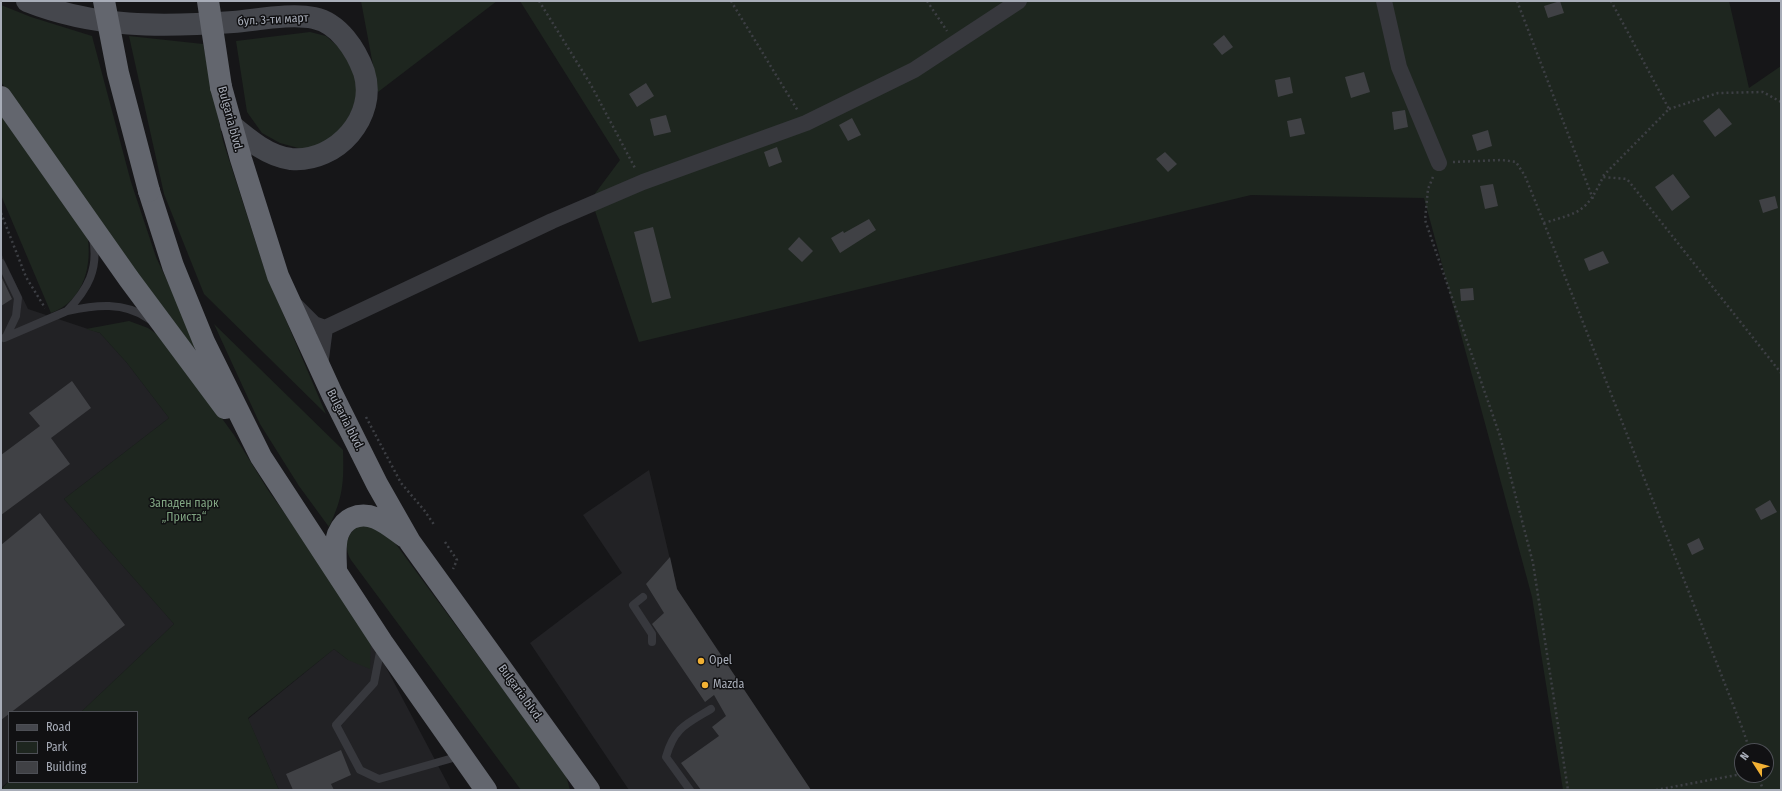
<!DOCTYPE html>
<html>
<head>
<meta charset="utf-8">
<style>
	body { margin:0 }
	#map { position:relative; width:1782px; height:791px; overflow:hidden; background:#161618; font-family:"Fira Sans Condensed",sans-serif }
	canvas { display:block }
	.frame { position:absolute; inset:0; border:2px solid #a8adb8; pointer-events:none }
	.legend { position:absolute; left:8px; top:711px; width:130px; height:72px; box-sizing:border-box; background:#111113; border:1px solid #4d4f55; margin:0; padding:5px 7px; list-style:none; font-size:12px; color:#a8adb8 }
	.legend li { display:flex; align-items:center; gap:8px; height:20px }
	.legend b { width:20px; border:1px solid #4d4f55 }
	.north { position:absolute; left:1734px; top:743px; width:40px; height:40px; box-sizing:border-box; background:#111113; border:1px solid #4d4f55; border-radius:50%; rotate:306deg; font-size:11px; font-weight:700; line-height:16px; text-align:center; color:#a8adb8 }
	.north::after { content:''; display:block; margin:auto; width:14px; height:18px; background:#f2b134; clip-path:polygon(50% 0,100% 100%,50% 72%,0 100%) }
</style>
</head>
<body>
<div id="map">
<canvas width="1782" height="791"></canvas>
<div class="frame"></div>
<ul class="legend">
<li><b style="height:5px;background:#45474d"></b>Road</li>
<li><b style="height:11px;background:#1e261f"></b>Park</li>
<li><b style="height:11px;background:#404145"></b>Building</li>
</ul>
<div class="north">N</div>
</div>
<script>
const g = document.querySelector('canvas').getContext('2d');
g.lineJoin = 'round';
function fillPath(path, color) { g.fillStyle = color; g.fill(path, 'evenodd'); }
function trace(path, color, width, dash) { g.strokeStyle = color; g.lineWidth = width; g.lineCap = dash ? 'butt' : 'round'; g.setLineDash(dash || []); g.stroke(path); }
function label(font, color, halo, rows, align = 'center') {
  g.font = font + ' "Fira Sans Condensed",sans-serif'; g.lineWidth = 3; g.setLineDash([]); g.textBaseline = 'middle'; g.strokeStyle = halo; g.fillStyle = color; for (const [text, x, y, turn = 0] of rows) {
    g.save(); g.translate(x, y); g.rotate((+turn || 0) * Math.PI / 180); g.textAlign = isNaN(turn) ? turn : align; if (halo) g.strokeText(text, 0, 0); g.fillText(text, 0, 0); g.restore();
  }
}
const built = new Path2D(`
	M1 253 28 309 100 333 127 363 169 418 64 499 174 624 81 712H9V781L1 788Z
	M649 470 677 589 811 790H629L530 643 622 573 583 515Z
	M371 639 451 790H279L248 719 334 649 348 660Z`);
const green = new Path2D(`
	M361 1H497L378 92Z
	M520 1H1729L1749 88 1781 66V790H1563L1532 597 1424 198 1251 195 639 342 591 199 620 160ZM1742 751H1766V775H1742Z
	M1 5 31 17 92 36 131 182 156 257 206 364 124 257 1 82Z
	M310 32 326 36 342 50 357 71 360 92 341 134 321 146 302 149 280 143 262 133 247 112 236 41Z
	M129 36 203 44 223 141 265 271 326 414 204 294 164 194Z
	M1 112 87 233C93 265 84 301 51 313L1 195Z
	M129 321 148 328 164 339 234 435 268 490 331 578 371 639 370 669 348 660 334 649 248 718 279 790H1L9 781 137 782V712H81L174 624 64 499 169 418 127 363 100 333 86 329Z
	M214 324 343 450C344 483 343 497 329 527L299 486 260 424Z
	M361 524 387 532 566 775 570 790H521L351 560C343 546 347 532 361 524Z`);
const building = new Path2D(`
	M1560 1 1564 13 1548 18 1544 6Z
	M1224 35 1233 47 1222 55 1213 44Z
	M1364 72 1370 92 1351 98 1345 77Z
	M1290 77 1293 93 1278 97 1275 80Z
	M646 83 654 96 637 107 629 94Z
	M1719 108 1732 124 1715 137 1703 121Z
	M1405 110 1408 127 1394 130 1392 112Z
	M666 115 671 132 654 136 650 119Z
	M852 118 861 135 848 141 839 125Z
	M1301 118 1305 134 1290 137 1287 121Z
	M1488 130 1492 146 1477 151 1472 135Z
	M777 147 782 162 769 167 764 152Z
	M1165 152 1177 164 1168 172 1156 159Z
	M1673 174 1690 197 1672 211 1655 187Z
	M1493 184 1498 206 1485 209 1480 186Z
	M1775 196 1778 208 1763 213 1759 200Z
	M869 219 876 230 840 253 831 238 843 231 844 233Z
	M653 227 671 298 652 303 634 232Z
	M799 237 813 251 802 262 788 249Z
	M1603 251 1609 263 1589 271 1584 259Z
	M1 276 12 299 1 306Z
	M1473 288 1474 300 1461 301 1460 289Z
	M72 381 91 408 51 438 70 464 1 515V455L40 426 29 413Z
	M1770 500 1777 512 1761 520 1755 509Z
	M40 513 125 625 1 720V545Z
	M1699 538 1704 549 1692 555 1687 544Z
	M670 557 677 589 811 790H701L681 763 719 736 712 727 726 716 714 695 705 702 652 624 664 613 646 584Z
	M341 750 351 775 331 784 334 790H293L286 774Z`);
const path = new Path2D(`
	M539 1 591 85 636 170
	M731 1 798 111
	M927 1 947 31
	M1517 1 1593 199
	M1669 109 1718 93 1763 92 1781 102
	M1453 162 1502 160 1516 162 1525 176 1544 223C1580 212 1586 213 1603 177L1627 179 1781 373
	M1603 176 1669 109 1611 1
	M1433 177 1428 189 1425 220 1500 436 1533 563 1568 790
	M1 213 26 277 45 308
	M1544 223 1743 730 1750 751
	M366 417 401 483 424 510 435 526
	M445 542 457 560 453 569
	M1758 775 1763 790
	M1656 790 1742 774`);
const lane = new Path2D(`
	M93 238C99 269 88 289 67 311 95 305 124 301 149 319
	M1 263 18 298 16 316 6 337
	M4 338 67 311
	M643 597 633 605 652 634V642
	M381 647 374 683 336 725 360 770 379 779 460 756
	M690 790 666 757C674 728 686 724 711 709`);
const street = new Path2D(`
	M1384 1 1399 67 1439 163
	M296 306 314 324 325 328 552 221 643 182 806 123 914 70 1019 1
	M320 366 325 328`);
const secondary = new Path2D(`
	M27 1C95 28 161 27 233 22 257 20 291 13 314 18 339 23 356 50 364 72 378 116 337 163 291 159 268 156 249 140 231 125`);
const highway = new Path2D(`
	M221 87 241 159 278 276 332 394 377 484 410 542 589 790
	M1 97 129 279 225 408
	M149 191 173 266 204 342 261 457 382 642 486 790
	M336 571C336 559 334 545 338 534 341 527 345 521 352 518 372 509 389 526 405 537`);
const highwayBridge = new Path2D(`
	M104 1 118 73 149 191
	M208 1 221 87`);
const markers = [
	[701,661,4,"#f2b134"],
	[705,685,4,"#f2b134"]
];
const streetNames = [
	["бул. 3-ти март",273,20,-3],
	["Bulgaria blvd.",230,119,75],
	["Bulgaria blvd.",345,420,63],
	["Bulgaria blvd.",520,693,54]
];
const parkNames = [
	["Западен парк",184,504],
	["„Приста“",184,518]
];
const poiNames = [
	["Opel",709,661],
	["Mazda",713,685]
];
fillPath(built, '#222225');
fillPath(green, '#1e261f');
fillPath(building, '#404145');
trace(path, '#3d3f44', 2.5, [2, 3]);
trace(lane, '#37383d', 8);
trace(street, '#37383d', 16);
trace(secondary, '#45474d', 22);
trace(highway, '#63666e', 22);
trace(highwayBridge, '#63666e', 22);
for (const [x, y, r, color] of markers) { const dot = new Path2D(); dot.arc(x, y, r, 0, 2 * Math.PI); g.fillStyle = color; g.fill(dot); trace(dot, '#111113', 1.5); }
label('12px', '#a8adb8', '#111113', streetNames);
label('12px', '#7fa381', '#111113', parkNames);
label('12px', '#a8adb8', '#111113', poiNames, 'left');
</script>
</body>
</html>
